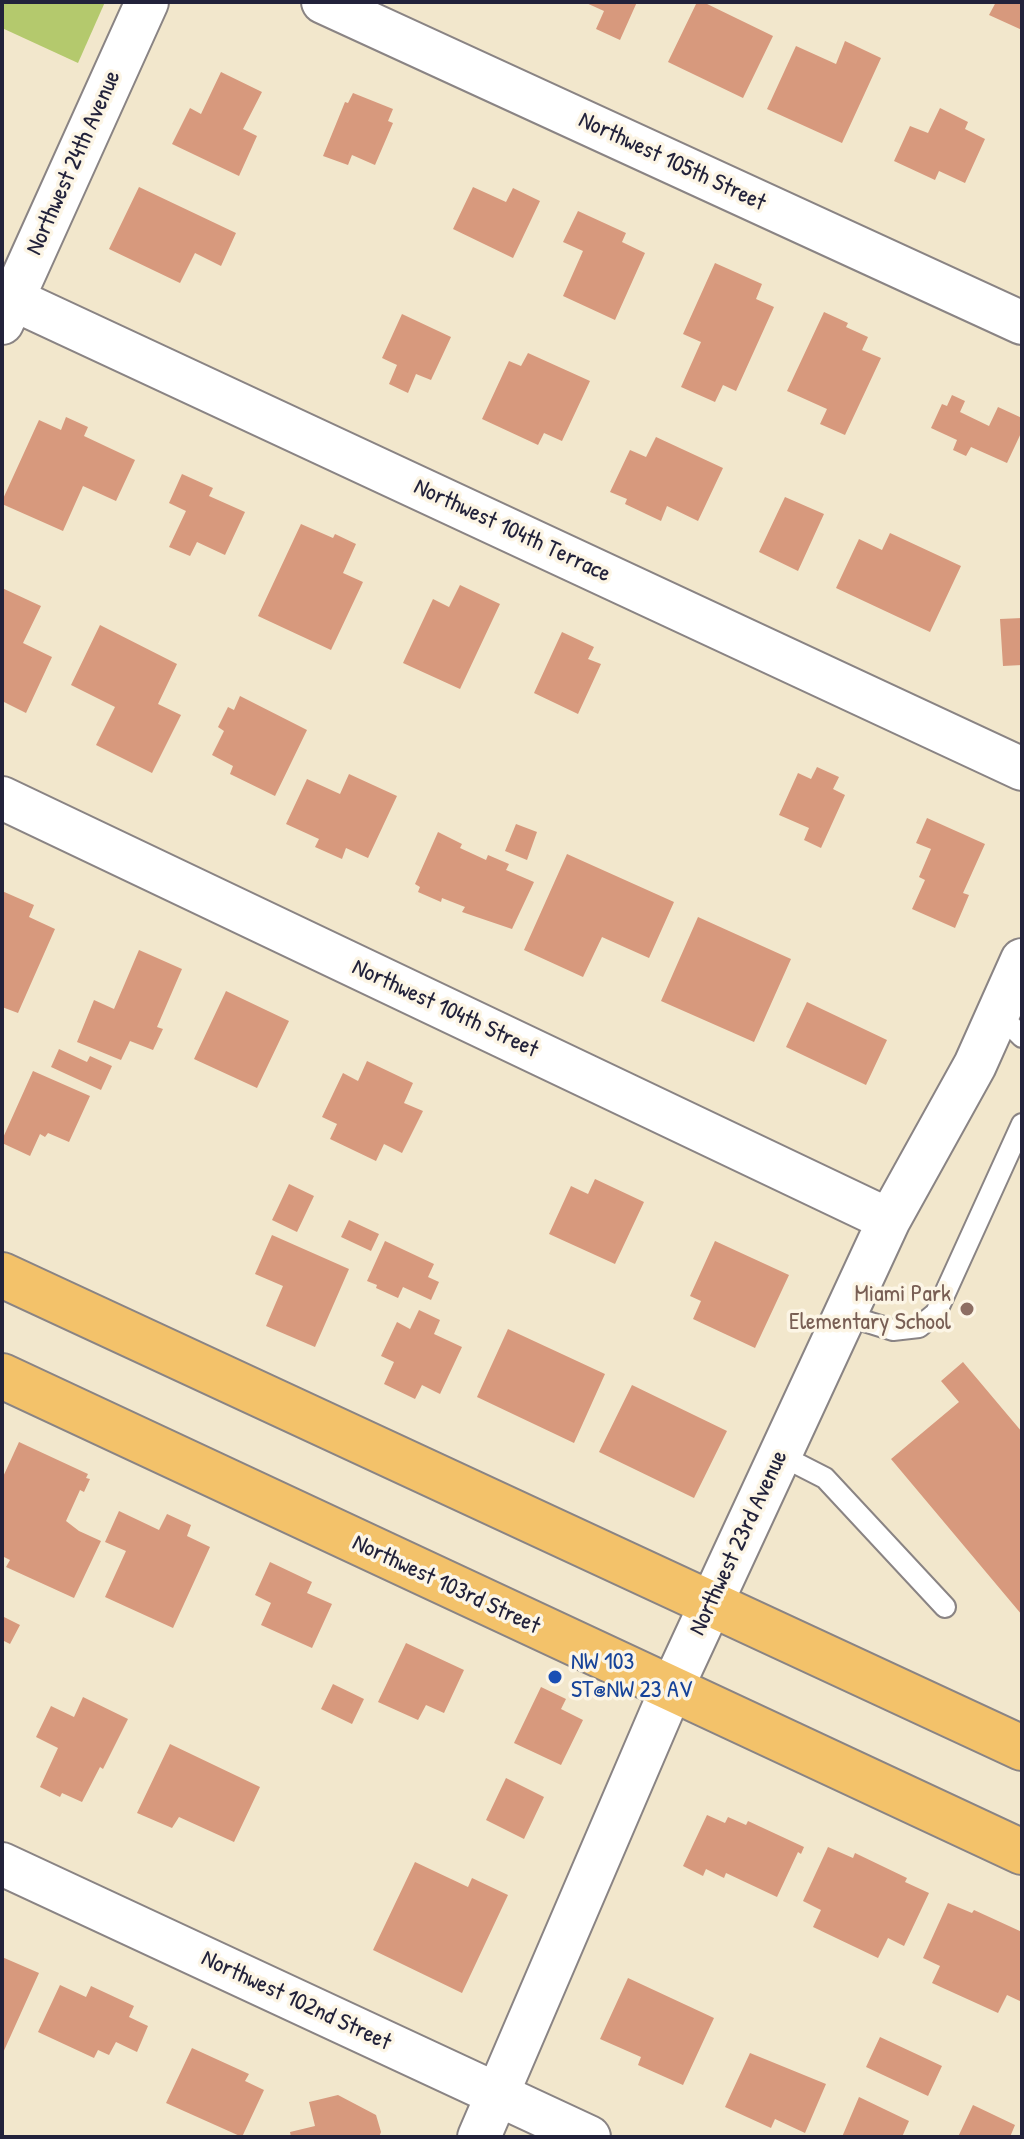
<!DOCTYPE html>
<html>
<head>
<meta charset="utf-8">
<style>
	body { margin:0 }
	#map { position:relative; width:1024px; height:2139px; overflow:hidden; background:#f2e7cc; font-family:"Patrick Hand",sans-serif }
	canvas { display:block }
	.frame { position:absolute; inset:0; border:4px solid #22223b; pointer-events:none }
</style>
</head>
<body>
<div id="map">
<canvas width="1024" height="2139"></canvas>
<div class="frame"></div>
</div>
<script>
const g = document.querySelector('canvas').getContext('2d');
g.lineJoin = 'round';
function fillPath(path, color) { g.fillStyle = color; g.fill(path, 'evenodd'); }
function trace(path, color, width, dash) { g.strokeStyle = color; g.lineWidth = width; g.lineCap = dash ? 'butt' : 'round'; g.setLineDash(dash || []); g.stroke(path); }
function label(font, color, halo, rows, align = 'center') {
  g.font = font + ' "Patrick Hand",sans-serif'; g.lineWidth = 7; g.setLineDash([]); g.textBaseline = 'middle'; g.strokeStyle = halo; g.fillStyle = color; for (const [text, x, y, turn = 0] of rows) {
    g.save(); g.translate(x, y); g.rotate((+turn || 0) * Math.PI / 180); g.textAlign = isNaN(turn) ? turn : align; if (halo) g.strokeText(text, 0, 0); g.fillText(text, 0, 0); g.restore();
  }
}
const green = new Path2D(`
	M2 2H105L78 63 2 28Z`);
const building = new Path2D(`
	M584 2H637L620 40 596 29 604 11Z
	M697 2H703L773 36 743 98 668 62Z
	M996 2H1022V30L989 15Z
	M845 41 881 58 842 143 767 109 796 46 836 64Z
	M221 72 262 92 243 129 257 136 239 176 172 144 190 108 201 114Z
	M353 93 393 109 388 121 393 123 375 165 352 155 348 165 323 156 345 102 348 103Z
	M940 108 968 122 965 129 985 139 965 183 939 171 935 180 894 161 910 126 928 133Z
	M139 187 236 233 221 266 195 253 180 283 109 249Z
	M473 187 506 202 513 188 540 201 513 258 453 229Z
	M578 211 626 233 622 242 645 253 615 320 563 296 583 251 563 242Z
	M715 263 762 284 756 299 774 307 736 391 723 385 715 402 681 387 701 342 683 334Z
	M824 312 848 323 846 327 868 337 862 350 881 358 845 435 820 424 827 409 787 391Z
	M402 314 451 337 431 380 416 374 408 393 389 384 397 365 382 358Z
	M528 353 590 381 562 441 544 433 538 445 482 419 509 361 521 366Z
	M952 395 965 401 960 412 989 426 998 407 1022 418V431L1007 463 971 447 966 456 953 450 957 440 931 428 942 404 947 406Z
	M66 417 88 427 84 436 135 460 116 501 83 486 63 531 2 504V501L39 420 61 430Z
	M656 437 723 468 698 521 667 506 661 521 625 504 627 499 610 492 630 450 646 457Z
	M182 474 213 488 209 496 245 512 225 555 197 542 190 556 169 547 186 511 169 503Z
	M785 497 824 514 798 571 759 552Z
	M301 524 333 538 335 534 356 544 343 573 363 582 331 650 258 616Z
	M890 533 961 566 930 632 836 588 859 539 882 550Z
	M460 585 500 604 460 689 403 663 433 599 449 607Z
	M2 588 41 606 23 643 52 657 26 713 2 701Z
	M1022 618V665L1003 666 1000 619Z
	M100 625 177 664 158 704 181 715 152 773 96 745 115 707 71 685Z
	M562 632 594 647 588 659 601 664 578 714 534 693Z
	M240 696 307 730 275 796 230 774 233 766 212 755 224 731 218 727 228 707 234 710Z
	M817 767 839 777 833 789 845 795 821 848 804 840 809 828 779 815 798 773 811 779Z
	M349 774 397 796 368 858 346 848 342 859 315 847 319 839 286 824 307 779 340 794Z
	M927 818 985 844 963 893 969 895 955 928 912 909 925 880 919 877 931 849 916 843Z
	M516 824 537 832 527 860 505 851Z
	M438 832 462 844 460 848 486 860 488 855 509 864 506 870 534 882 512 929 462 912 465 907 442 898 441 902 418 892 420 887 415 884Z
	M567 854 674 902 649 958 602 937 583 977 524 950Z
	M2 891 34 905 29 917 55 929 18 1013 2 1007Z
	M698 917 791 959 754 1042 661 1001Z
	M139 950 182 969 157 1027 163 1029 153 1050 130 1041 121 1060 77 1042 94 1000 114 1009Z
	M226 991 289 1021 257 1088 194 1059Z
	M807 1002 887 1040 866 1085 786 1047Z
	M59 1049 87 1062 90 1056 112 1066 101 1090 51 1067Z
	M367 1061 413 1083 404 1103 423 1111 402 1153 384 1144 376 1161 330 1139 337 1124 322 1117 343 1073 358 1081Z
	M33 1071 90 1096 69 1142 48 1133 45 1137 40 1134 30 1156 2 1143V1140Z
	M595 1179 644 1202 615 1264 549 1234 571 1186 588 1194Z
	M289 1184 314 1196 297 1232 272 1220Z
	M349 1220 379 1234 371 1251 341 1237Z
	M272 1235 349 1269 315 1347 266 1326 283 1286 255 1274Z
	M385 1241 434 1264 428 1277 439 1282 431 1300 403 1287 398 1298 376 1288 377 1285 367 1281Z
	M715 1241 789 1275 755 1348 693 1319 701 1301 690 1296Z
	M419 1310 440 1320 434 1334 462 1347 440 1394 422 1385 415 1399 384 1384 394 1362 381 1356 397 1322 410 1329Z
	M508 1329 605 1374 574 1443 477 1397Z
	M963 1362 1022 1432V1615L891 1459 959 1402 941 1381Z
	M632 1385 727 1431 694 1498 599 1452Z
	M19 1442 88 1474 86 1478 90 1479 84 1492 80 1490 66 1521 79 1531 101 1541 74 1598 6 1567 10 1560 2 1556V1479Z
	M119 1511 159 1530 167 1514 191 1525 187 1536 210 1547 173 1628 105 1597 126 1551 105 1542Z
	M270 1562 312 1582 307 1593 332 1604 312 1648 261 1625 271 1603 255 1595Z
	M2 1616 20 1625 10 1644 2 1640Z
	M406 1643 464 1670 444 1713 426 1705 418 1720 378 1702Z
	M333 1684 364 1699 352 1724 321 1709Z
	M541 1687 566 1699 561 1709 583 1720 561 1765 514 1743Z
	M83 1697 128 1719 103 1769 100 1767 82 1802 62 1793 60 1797 40 1787 58 1748 36 1737 51 1706 74 1717Z
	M170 1744 260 1787 234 1842 179 1817 172 1828 137 1813Z
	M506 1778 544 1797 524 1839 486 1820Z
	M707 1815 725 1823 728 1817 746 1825 748 1821 804 1847 801 1854 798 1852 777 1897 726 1873 724 1878 706 1869 703 1876 683 1866Z
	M828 1847 853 1858 855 1853 907 1878 905 1882 929 1893 904 1946 888 1938 878 1958 813 1927 821 1910 803 1901Z
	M415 1862 468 1887 472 1878 508 1895 462 1993 373 1950Z
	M948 1903 972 1913 974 1910 1022 1932V2002L1007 1995 998 2013 932 1983 940 1966 923 1958Z
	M2 1957 39 1973 2 2055Z
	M628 1978 714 2018 683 2085 638 2065 641 2057 600 2039Z
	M60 1985 86 1997 91 1986 134 2006 129 2017 148 2026 137 2052 116 2042 109 2055 98 2050 94 2058 38 2032Z
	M880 2037 942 2066 928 2096 866 2067Z
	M192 2048 249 2074 245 2081 264 2090 242 2137 166 2103Z
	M750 2053 826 2084 805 2133 775 2119 771 2128 725 2107Z
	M338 2095 376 2115 381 2132 379 2137H291L290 2132 315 2126 309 2102Z
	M859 2097 909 2121 902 2137H842Z
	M973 2105 1015 2125 1010 2137H958Z`);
const service = new Path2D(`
	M998 1013 1022 1037
	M845 1315 893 1330 919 1327 936 1313 1022 1124
	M780 1455 825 1478 945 1607`);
const minor = new Path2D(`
	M323 2 1022 323
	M2 294 1022 769
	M2 323 147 2
	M2 798 889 1220
	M2 1864 589 2137
	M479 2137 671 1690 889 1220 975 1065 1022 960`);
const primary = new Path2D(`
	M2 1275 1022 1748
	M2 1376 1022 1852`);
const markers = [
	[967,1309,8,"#8d6e63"],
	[555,1677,8,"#1a4fb4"]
];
const streetNames = [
	["Northwest 105th Street",672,162,25],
	["Northwest 24th Avenue",74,163,-66],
	["Northwest 104th Terrace",512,531,25],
	["Northwest 104th Street",445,1009,25],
	["Northwest 23rd Avenue",739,1543,-65],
	["Northwest 103rd Street",446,1585,25],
	["Northwest 102nd Street",296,2001,25]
];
const educationNames = [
	["Miami Park",951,1295],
	["Elementary School",951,1323]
];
const transitNames = [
	["NW 103",571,1663],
	["ST@NW 23 AV",571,1691]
];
fillPath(green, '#b4c96d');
fillPath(building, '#d7997d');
trace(service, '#8a8484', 24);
trace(minor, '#8a8484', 46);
trace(primary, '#8a8484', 48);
trace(service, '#fff', 20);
trace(minor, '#fff', 42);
trace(primary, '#f3c26a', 44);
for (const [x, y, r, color] of markers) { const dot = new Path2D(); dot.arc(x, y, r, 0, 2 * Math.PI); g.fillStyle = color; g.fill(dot); trace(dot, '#fcf5e5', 3); }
label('24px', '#22223b', '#fcf5e5', streetNames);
label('24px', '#785e54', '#fcf5e5', educationNames, 'right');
label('24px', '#164399', '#fcf5e5', transitNames, 'left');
</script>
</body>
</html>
